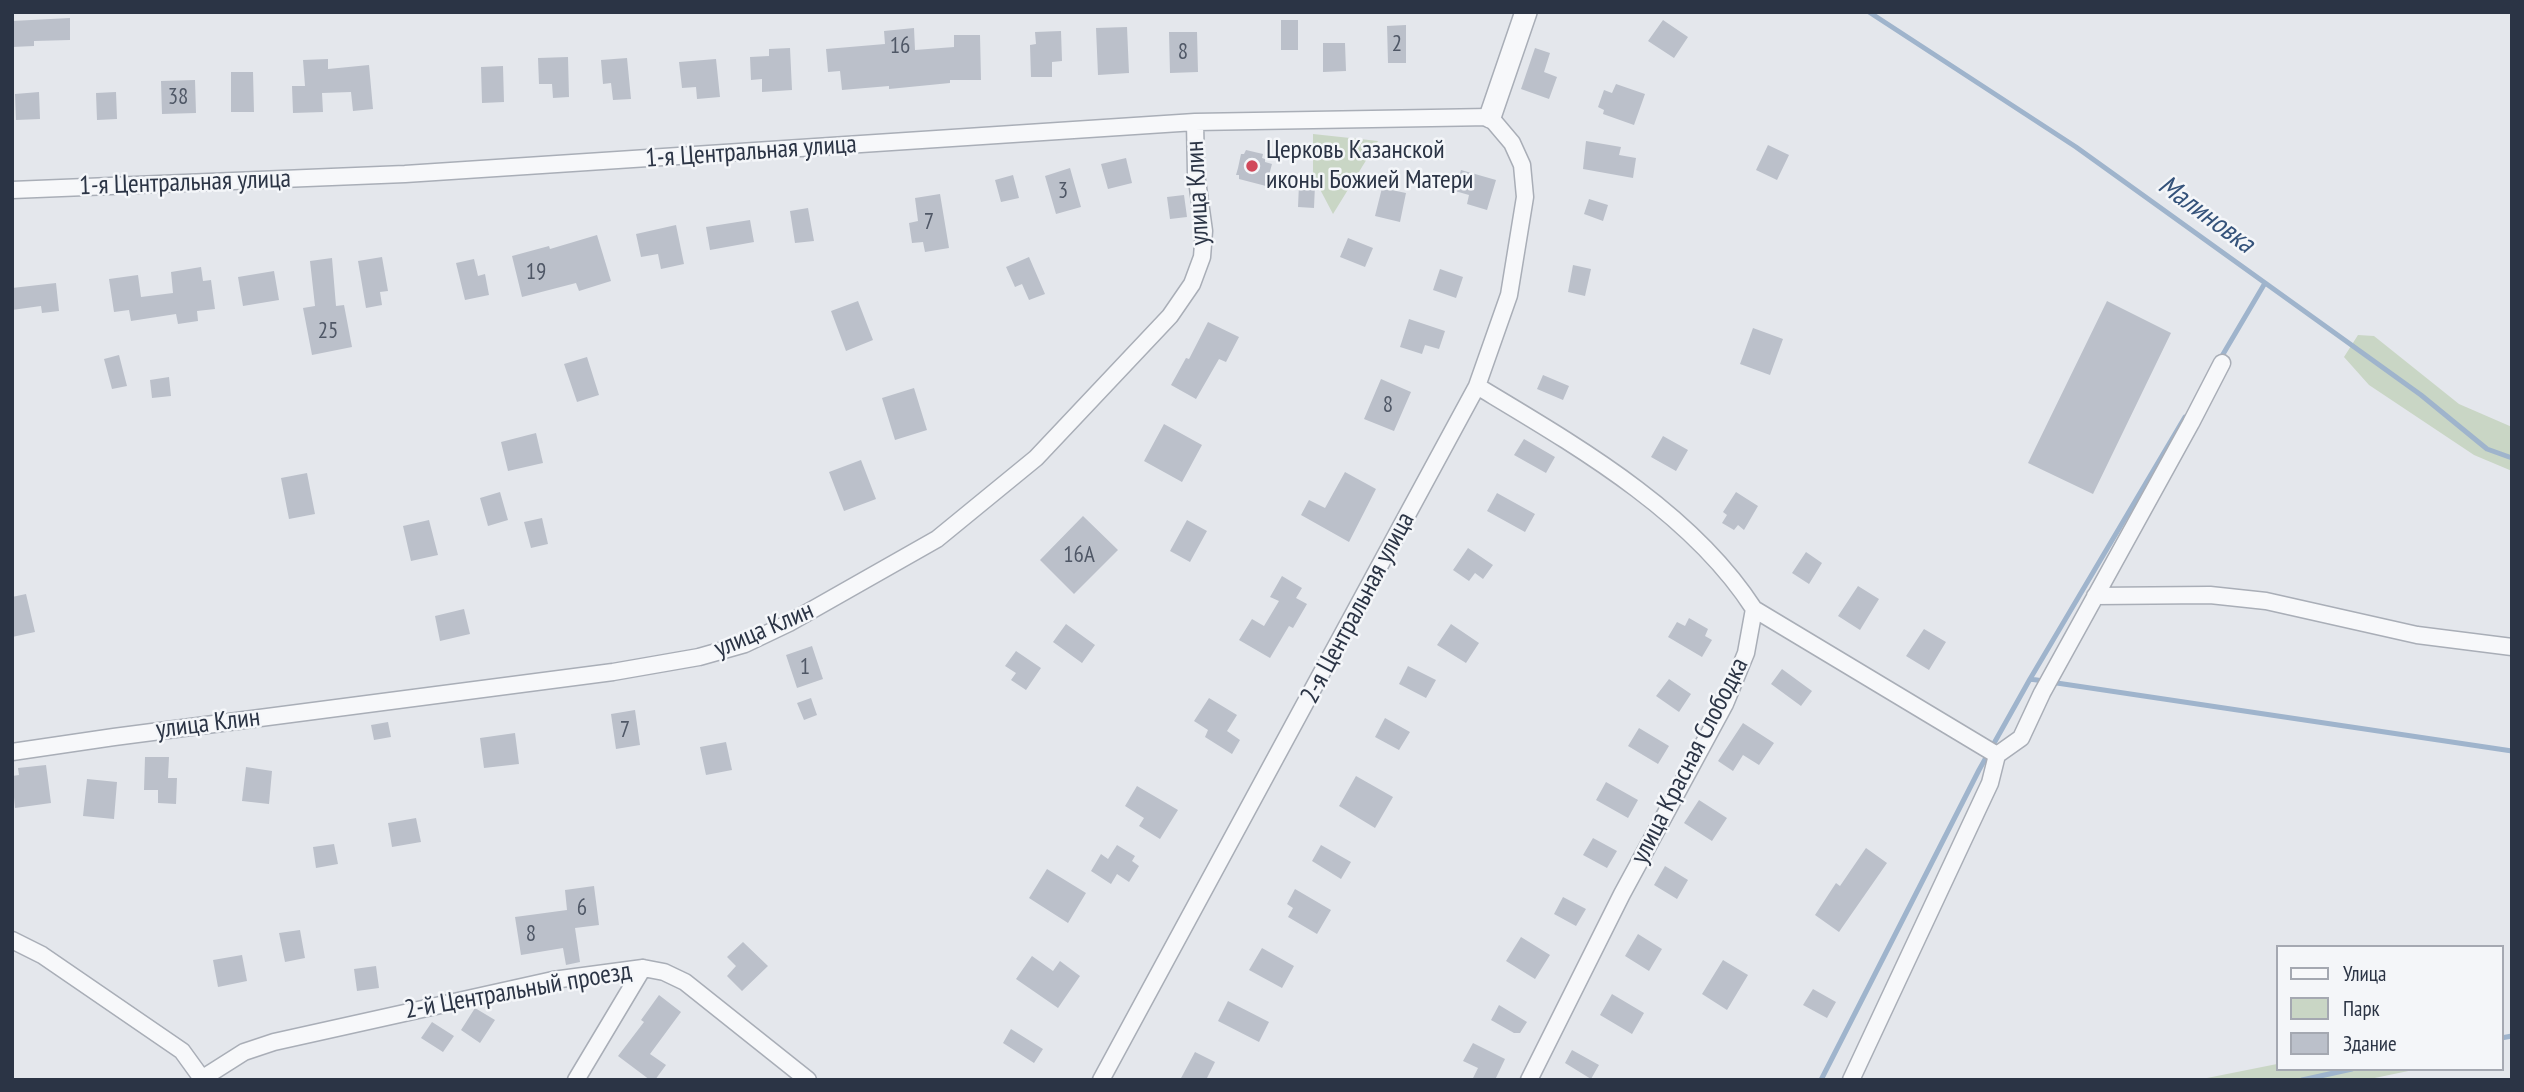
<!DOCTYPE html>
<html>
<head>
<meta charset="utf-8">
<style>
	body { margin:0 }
	#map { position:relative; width:2524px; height:1092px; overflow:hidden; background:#e4e7ec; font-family:"PT Sans Narrow",sans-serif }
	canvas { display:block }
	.frame { position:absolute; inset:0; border:14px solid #2b3445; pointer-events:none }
	.legend { position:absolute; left:2276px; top:945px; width:228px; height:126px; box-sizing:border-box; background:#f4f6f9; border:2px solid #a4a8b1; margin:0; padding:9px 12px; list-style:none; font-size:21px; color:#2b3445 }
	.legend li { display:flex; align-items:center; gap:14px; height:35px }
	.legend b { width:35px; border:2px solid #a4a8b1 }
</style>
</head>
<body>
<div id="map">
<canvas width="2524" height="1092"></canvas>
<div class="frame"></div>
<ul class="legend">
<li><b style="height:9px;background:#f7f8fa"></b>Улица</li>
<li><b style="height:19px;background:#c9d6c5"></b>Парк</li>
<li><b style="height:19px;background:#bbc0ca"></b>Здание</li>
</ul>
</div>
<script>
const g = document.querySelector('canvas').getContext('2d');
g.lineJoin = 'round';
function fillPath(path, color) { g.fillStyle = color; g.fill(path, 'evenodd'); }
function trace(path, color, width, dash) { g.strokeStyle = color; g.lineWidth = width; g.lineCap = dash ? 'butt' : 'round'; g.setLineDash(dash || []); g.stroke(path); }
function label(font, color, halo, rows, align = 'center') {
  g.font = font + ' "PT Sans Narrow",sans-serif'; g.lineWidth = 5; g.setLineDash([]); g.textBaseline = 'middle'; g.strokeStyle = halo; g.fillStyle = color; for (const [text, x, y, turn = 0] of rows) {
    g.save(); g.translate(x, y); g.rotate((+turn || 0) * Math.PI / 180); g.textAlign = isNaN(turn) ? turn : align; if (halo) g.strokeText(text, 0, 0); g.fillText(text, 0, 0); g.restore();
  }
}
const green = new Path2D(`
	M1313 134 1378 141 1333 214 1313 176Z
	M2358 335 2374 336 2459 404 2512 427V471L2474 455 2369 385 2344 357Z
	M2277 1064V1069H2418L2365 1080H2197Z`);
const stream = new Path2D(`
	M1869 12 2076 147 2421 395 2487 449 2512 458
	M2219 361 2265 283
	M2030 679 2512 751
	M2501 1038 2512 1036
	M1821 1080 1979 770 2030 679 2185 417
	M2302 1080 2352 1069`);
const building = new Path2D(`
	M70 18V40L34 41V46L12 47V21Z
	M1281 20H1298V50H1281Z
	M1663 20 1688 37 1674 58 1648 41Z
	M1406 25V63H1388L1387 26Z
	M1127 27 1129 73 1098 75 1096 28Z
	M914 28 915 50 954 47V35H980L981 80H950V83L889 89V86L842 90 840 71 828 72 826 49 885 44 884 31Z
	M1061 31 1062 61 1052 62V77H1031L1030 45 1036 44 1035 32Z
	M1169 32H1197L1198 72 1170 73Z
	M1323 43H1345L1346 71 1323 72Z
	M790 48 792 90 762 92V79L751 80 750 57 769 56V49Z
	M1535 48 1550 53 1544 72 1557 77 1549 99 1521 89Z
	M568 57 569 97 553 98 552 84H539L538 58Z
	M627 58 631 99 613 100 611 83 603 84 601 60Z
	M328 59V69L369 65 373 109 353 111 351 92 322 93 323 112 293 113 292 86H305L303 60Z
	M716 59 720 97 697 99 696 87 682 88 679 62Z
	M503 66 504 102 482 103 481 67Z
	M231 72H253L254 112H231Z
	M195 80 196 113 162 114 161 81Z
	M1616 84 1645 94 1634 125 1603 114 1604 110 1598 107 1604 90 1612 93Z
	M39 92 40 119 16 120 15 94Z
	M116 92 117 119 97 120 96 93Z
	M1586 141 1621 147 1619 155 1636 158 1633 178 1583 169Z
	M1768 145 1789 155 1777 180 1756 170Z
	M1246 150 1263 154 1262 158 1265 159V162L1272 164 1266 186 1239 179V175H1236L1238 168 1241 154H1244Z
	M1126 158 1132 183 1108 189 1101 164Z
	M1070 168 1081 207 1056 214 1045 176Z
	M1461 170 1496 180 1487 210 1467 204 1469 195 1455 191Z
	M1013 175 1019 198 1001 202 995 180Z
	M1299 184 1315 185 1314 208 1298 207Z
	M1382 188 1406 193 1400 222 1375 216Z
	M940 194 949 248 925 252 923 242 912 243 909 223 918 221 915 198Z
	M1184 195 1187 217 1170 219 1167 197Z
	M1589 199 1608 205 1603 221 1584 214Z
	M808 208 814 241 795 243 790 211Z
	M750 220 754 242 710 250 706 227Z
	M676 225 684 264 661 269 658 254 641 257 636 234Z
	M597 235 611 281 579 291 576 283 522 297 512 256 549 246 550 249Z
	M1348 238 1373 248 1365 267 1340 257Z
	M382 257 388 291 380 292 382 305 366 308 358 261Z
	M1029 257 1045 294 1029 300 1022 284 1015 287 1006 267Z
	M332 258 336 306 344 305 352 347 312 355 303 308 315 306 310 261Z
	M474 259 478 276 485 274 489 295 465 300 456 263Z
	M1573 265 1591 269 1585 296 1568 292Z
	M201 267 203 281 211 280 215 309 197 311 198 321 178 324 176 314 131 321 129 310 114 312 109 279 138 275 141 297 173 293 171 272Z
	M1440 269 1463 277 1456 298 1433 290Z
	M274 271 279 300 243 306 238 277Z
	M56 283 59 311 42 313 41 306 12 310V288Z
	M858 301 873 340 846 351 831 311Z
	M2107 301 2171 333 2093 494 2028 463Z
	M1409 319 1445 331 1439 349 1425 345 1422 354 1400 347Z
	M1208 322 1239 337 1226 362 1219 359 1196 399 1171 385 1186 358 1189 359Z
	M1753 328 1783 339 1770 375 1740 364Z
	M119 355 127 386 112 389 104 359Z
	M587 357 599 395 577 402 564 364Z
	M1543 375 1569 386 1563 400 1537 389Z
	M169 377 171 396 152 398 150 380Z
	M1381 379 1411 392 1394 431 1364 419Z
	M914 388 927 430 895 440 882 398Z
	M1164 424 1202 445 1182 482 1144 461Z
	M536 433 543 463 508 471 501 442Z
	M1663 436 1688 450 1676 471 1651 457Z
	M1524 439 1555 457 1546 473 1514 455Z
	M861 460 876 499 844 511 829 472Z
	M1345 472 1376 489 1349 542 1301 515 1309 500 1325 508Z
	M307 473 315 514 289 519 281 478Z
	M500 492 508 520 488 526 480 498Z
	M1736 492 1758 506 1744 530 1738 525 1734 530 1722 523 1727 515 1723 512Z
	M1497 493 1535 514 1525 532 1487 511Z
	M1083 516 1118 550 1074 594 1040 560Z
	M542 518 548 544 531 548 524 522Z
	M429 520 438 555 411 561 403 526Z
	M1187 520 1207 531 1190 562 1170 551Z
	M1468 548 1493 565 1483 579 1475 573 1469 581 1453 570Z
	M1806 552 1822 563 1809 584 1792 573Z
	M1282 576 1302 588 1296 598 1307 604 1293 628 1289 626 1270 658 1239 640 1252 619 1264 626 1279 601 1270 597Z
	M1858 586 1879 599 1860 630 1838 616Z
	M26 594 35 632 12 637V597Z
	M464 609 470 634 440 641 435 616Z
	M1689 618 1708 629 1705 636 1712 640 1702 657 1668 637 1677 622 1685 626Z
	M1066 624 1095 645 1082 663 1053 642Z
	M1451 624 1479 643 1466 663 1437 645Z
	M1924 629 1946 642 1929 670 1906 656Z
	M812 646 823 679 797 688 786 655Z
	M1016 651 1041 668 1026 690 1011 680 1016 673 1005 666Z
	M1408 666 1436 680 1426 698 1399 684Z
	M1782 669 1812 691 1801 706 1771 684Z
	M1669 679 1691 694 1679 712 1656 696Z
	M811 698 817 715 804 720 797 703Z
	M1209 698 1237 715 1227 731 1240 740 1232 754 1205 737 1208 730 1194 721Z
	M635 710 640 745 616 749 611 714Z
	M1385 718 1410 732 1399 750 1375 737Z
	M388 722 391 737 374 740 371 725Z
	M1743 723 1774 743 1759 765 1743 755 1733 771 1718 761Z
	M1639 728 1669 746 1658 764 1628 746Z
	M515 733 519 764 484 768 480 738Z
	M726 742 732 770 706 775 700 747Z
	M145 757H169L168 778H177L176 804 158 803V790H144Z
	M46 765 51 803 15 808 12 776 19 775 18 768Z
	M246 767 272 771 269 804 242 801Z
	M1356 776 1393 797 1375 828 1339 806Z
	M87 779 117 782 114 819 83 816Z
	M1606 782 1638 800 1628 818 1596 800Z
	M1137 786 1178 810 1160 839 1139 826 1144 818 1125 806Z
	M1699 800 1727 818 1712 841 1684 823Z
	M416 818 421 842 392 847 388 823Z
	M1593 838 1617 851 1607 868 1583 855Z
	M334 844 338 864 316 868 313 847Z
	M1117 845 1135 856 1132 861 1139 866 1129 882 1117 874 1111 884 1091 871 1101 854 1108 859Z
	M1321 845 1351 862 1341 879 1312 861Z
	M1866 848 1887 863 1839 932 1815 915 1836 883 1840 886Z
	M1665 866 1688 880 1677 899 1654 885Z
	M1047 869 1086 893 1068 923 1029 898Z
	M594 886 599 925 575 928 580 962 566 965 563 948 521 955 515 917 567 910 565 890Z
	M1295 889 1331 910 1317 934 1288 917 1293 908 1287 904Z
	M1563 897 1586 909 1576 926 1554 914Z
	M300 930 305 958 285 962 279 933Z
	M1638 934 1662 949 1649 971 1625 956Z
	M1521 937 1550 955 1535 979 1506 961Z
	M743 942 768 966 742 991 727 976 736 966 727 957Z
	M1262 948 1294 966 1282 988 1249 970Z
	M242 955 247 981 218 987 213 960Z
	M1032 956 1053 971 1060 961 1080 976 1058 1008 1016 979Z
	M1723 960 1748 975 1727 1010 1702 994Z
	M376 966 379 988 357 991 354 969Z
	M1813 989 1836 1002 1827 1018 1803 1005Z
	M1612 994 1644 1013 1632 1034 1600 1015Z
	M659 995 681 1012 650 1054 666 1065 655 1080H650L618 1056 644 1022 641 1020Z
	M1228 1001 1269 1022 1259 1042 1218 1021Z
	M1499 1005 1527 1022 1520 1033H1514L1491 1020Z
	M475 1008 495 1020 480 1043 461 1030Z
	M432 1022 454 1036 443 1052 421 1038Z
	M1011 1029 1043 1049 1034 1063 1003 1043Z
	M1473 1043 1505 1059 1495 1080H1472L1478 1068 1463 1061Z
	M1572 1050 1599 1065 1591 1079 1565 1063Z
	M1195 1052 1215 1062 1206 1080H1180Z`);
const minor = new Path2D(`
	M12 190 405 174 1195 122 1490 117 1512 143 1522 165 1525 197 1509 295 1477 386 1101 1080
	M1477 386C1575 445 1691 511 1754 609L1746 653 1725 704 1622 894 1529 1080
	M2095 596 2210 595 2266 601 2417 635 2512 647
	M1754 609 1997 755 1990 783 1851 1080
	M12 752 114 737 613 672 699 657 745 644 789 623 937 539 1036 458 1170 316 1192 284 1202 257 1204 231 1196 173 1195 122
	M1997 755 2021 738 2042 693 2191 423 2222 363
	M12 940 42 955 182 1051 203 1080
	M203 1078 244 1052 274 1042 553 980 643 968 664 972 685 982 808 1080
	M576 1080 643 968`);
const tertiary = new Path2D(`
	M1490 117 1526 12`);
const markers = [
	[1252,166,7,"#d1495b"]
];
const numberNames = [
	["2",1397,44],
	["16",900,46],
	["8",1183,52],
	["38",178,97],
	["3",1063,191],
	["7",929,222],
	["19",536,272],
	["25",328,331],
	["8",1388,405],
	["16А",1079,555],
	["1",805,667],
	["7",625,730],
	["6",582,908],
	["8",531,934]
];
const poiNames = [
	["Церковь Казанской",1266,151],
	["иконы Божией Матери",1266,181]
];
const streetNames = [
	["1-я Центральная улица",751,152,-4],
	["1-я Центральная улица",185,183,-2],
	["улица Клин",1198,193,-93],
	["2-я Центральная улица",1358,608,-62],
	["улица Клин",764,630,-23],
	["улица Клин",208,724,-7],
	["улица Красная Слободка",1690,761,-63],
	["2-й Центральный проезд",518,991,-10]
];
const waterNames = [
	["Малиновка",2206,215,36]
];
fillPath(green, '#c9d6c5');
trace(stream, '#9fb4cc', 5);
fillPath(building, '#bbc0ca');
trace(minor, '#a9aeb7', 19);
trace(tertiary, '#a9aeb7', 24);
trace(minor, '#f7f8fa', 16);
trace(tertiary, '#f7f8fa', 21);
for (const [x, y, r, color] of markers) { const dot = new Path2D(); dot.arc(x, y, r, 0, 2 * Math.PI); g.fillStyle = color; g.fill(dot); trace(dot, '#f4f6f9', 2.5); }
label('23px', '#4f5766', null, numberNames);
label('26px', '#2b3445', '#f4f6f9', poiNames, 'left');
label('26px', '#2b3445', '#f4f6f9', streetNames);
label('italic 28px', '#34527a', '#f4f6f9', waterNames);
</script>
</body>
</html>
